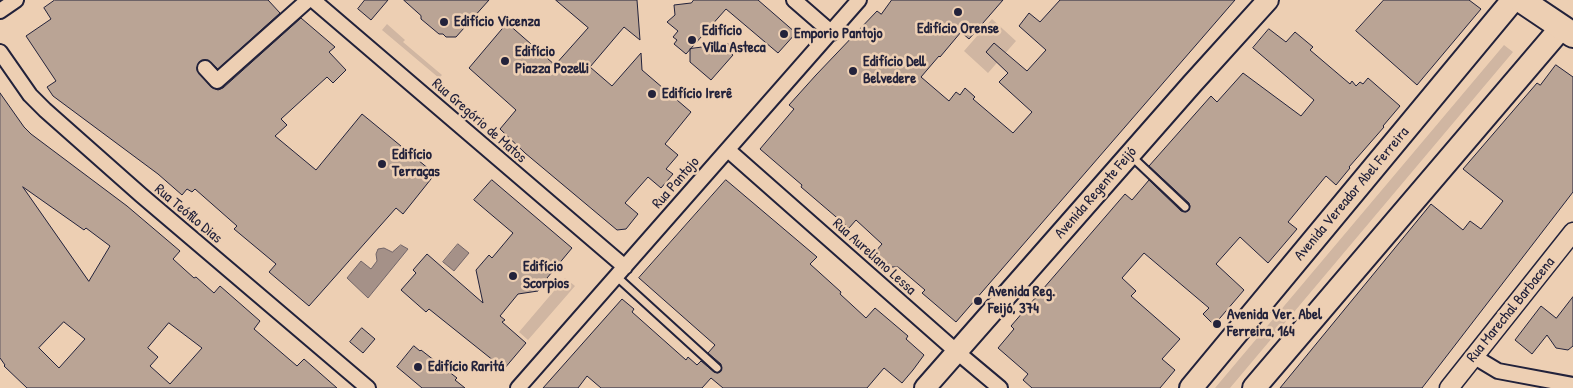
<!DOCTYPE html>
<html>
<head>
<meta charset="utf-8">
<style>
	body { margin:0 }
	canvas { display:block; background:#edcfb3 }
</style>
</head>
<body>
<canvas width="1573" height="388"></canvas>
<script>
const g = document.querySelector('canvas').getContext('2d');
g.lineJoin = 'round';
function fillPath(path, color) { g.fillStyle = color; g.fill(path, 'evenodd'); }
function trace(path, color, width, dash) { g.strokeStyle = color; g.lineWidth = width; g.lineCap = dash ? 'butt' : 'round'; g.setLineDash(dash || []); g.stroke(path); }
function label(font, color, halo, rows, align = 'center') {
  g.font = font + ' "Patrick Hand",sans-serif'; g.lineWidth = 5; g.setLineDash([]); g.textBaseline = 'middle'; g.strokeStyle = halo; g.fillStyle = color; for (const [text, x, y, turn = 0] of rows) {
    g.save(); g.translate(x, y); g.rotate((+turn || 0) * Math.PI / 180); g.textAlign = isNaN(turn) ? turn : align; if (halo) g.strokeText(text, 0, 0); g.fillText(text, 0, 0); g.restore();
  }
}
const green = new Path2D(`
	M992 19 1016 41 988 73 964 51Z
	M387 24 405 40 403 42 442 75 439 78 382 30Z
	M1504 45 1513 52 1230 388H1215Z
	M565 278 575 286 528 340 519 332Z`);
const water = new Path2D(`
	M458 244 469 253 454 271 443 262Z
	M401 245 408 249 368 298 347 278 361 261 371 269 377 261 376 254 378 249 384 248 392 252Z`);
const building = new Path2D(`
	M55 0H268L280 13 218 69 208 60H203L199 62 197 70 211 87 218 90 223 88 301 18 335 47 329 52 346 70 333 83 327 77 281 119 287 125 275 136 316 170 362 114 435 174 403 214 396 208 309 306 269 272 276 264 234 229 237 226 195 189 192 192 187 189 182 195 158 174 53 96 47 87 56 81 26 36 51 19 44 8Z
	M365 0H388L371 20 358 9Z
	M404 0H489L456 37H446L443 34H439L421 19V16Z
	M556 0H637L640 40 624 27 590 67 612 86 641 53 642 70 691 112 665 144 678 155 666 169 673 174 661 188 648 177 625 203 638 214 626 229 617 230 525 153 500 129 516 110 469 68 507 23 555 65 588 28Z
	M694 0H758L796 33 778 53 726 9 686 54 674 44 677 40 673 37 678 31 667 22 675 15 674 5 691 3Z
	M892 0H1003L969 39 961 32 940 57 939 56 921 77 949 101 956 92 960 95 965 88 975 97 973 99 1013 133 1032 112 999 82 1008 73 986 52 994 43 1027 71 1046 50 1019 26 1029 13 1040 22 1060 0H1235L956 322 922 293 925 290 898 267H892L875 252 882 244 856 220 849 228 801 187 802 185 760 149 794 109 789 105 816 75 877 11 881 14Z
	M1384 0H1469L1481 9 1417 85 1356 31Z
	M1269 29 1286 42 1295 32 1313 47 1310 50 1350 84 1352 81 1356 86 1360 82 1363 84 1368 78 1400 106 1383 126 1384 127 1349 167 1350 168 1336 185 1326 176 1288 222 1297 229 1268 263 1240 237 1216 264 1244 290 1214 325 1203 314 1209 308 1144 253 1122 278 1136 291 1131 296 1180 339 1162 359 1175 370 1160 388H1032L1023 380 1028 374 998 348 1014 329 1011 326 1125 194 1132 200 1149 180 1181 211 1186 212 1189 210 1190 206 1189 203 1149 166 1211 96 1217 102 1243 73 1301 116 1314 100 1253 48Z
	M728 44V51L733 55 711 80 690 62V49Z
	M1556 65 1573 77V192L1422 388H1280L1431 204 1463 230 1470 221 1481 229 1503 201 1463 169 1537 83 1540 85Z
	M0 93 24 127 31 134 127 206 180 251 173 259 184 269 194 278 196 277 214 293 220 286 260 321 254 329 297 366 304 359 337 388H27L4 366 5 365 0 358ZM23 187 84 230 86 228 110 246 89 281ZM64 322 85 339 59 368 39 348ZM169 323 202 348 170 384 150 366 158 357 148 348Z
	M492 180 572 248 547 278 548 279 538 291 518 294 500 316 505 320 502 322 526 343 504 369 429 309 426 312 401 290 416 273 413 270 427 254 483 303 476 270 489 255 492 258 513 233 474 200Z
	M726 180 817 257 810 264 841 292 840 294 866 318 875 308 908 336 906 339 924 355 913 370 902 383 884 368 867 388H723L711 378 702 388H601L587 376 578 388H543L622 299 634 309 632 312 686 360 688 357 697 365 701 361 714 372 718 373 721 371V364L708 353 715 345 639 278Z
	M1573 297V346L1568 350 1556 348 1547 335 1532 354 1515 340 1541 306 1556 318Z
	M362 328 375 339 363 353 350 342Z
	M414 346 420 351 421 350 457 378 455 380 465 388H422L409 377 397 367Z`);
const service = new Path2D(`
	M1130 155 1185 207
	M616 276 717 368`);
const minor = new Path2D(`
	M313 0 625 267
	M794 0 832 33
	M0 11 16 0
	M0 52 30 95 45 110 141 195 368 388
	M205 68 217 81 308 0
	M728 150 957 352 1000 388
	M1473 356 1498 371 1573 385
	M518 388 859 0`);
const tertiary = new Path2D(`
	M1449 388 1573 232`);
const secondary = new Path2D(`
	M925 388 1192 84 1268 0`);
const primary = new Path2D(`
	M1191 388 1513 0
	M1254 388 1561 28`);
const trunk = new Path2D(`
	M1521 0 1573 35`);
const markers = [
	[958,12,5,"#22223b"],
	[444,22,5,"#22223b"],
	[784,34,5,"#22223b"],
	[692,40,5,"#22223b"],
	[505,61,5,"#22223b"],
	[853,71,5,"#22223b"],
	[652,94,5,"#22223b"],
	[382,164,5,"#22223b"],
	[513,276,5,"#22223b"],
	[978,301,5,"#22223b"],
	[1217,324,5,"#22223b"],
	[418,367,5,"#22223b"]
];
const poiNames = [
	["Edifício Vicenza",454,22],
	["Edifício Orense",958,29,"center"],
	["Edifício",702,31],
	["Villa Asteca",702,48],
	["Emporio Pantojo",794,34],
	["Edifício",515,52],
	["Piazza Pozelli",515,69],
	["Edifício Dell",863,62],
	["Belvedere",863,79],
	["Edifício Irerê",662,94],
	["Edifício",392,155],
	["Terraças",392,172],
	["Edifício",523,267],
	["Scorpios",523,284],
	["Avenida Reg.",988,292],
	["Feijó, 374",988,309],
	["Avenida Ver. Abel",1227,315],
	["Ferreira, 164",1227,332],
	["Edifício Raritá",428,367]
];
const streetNames = [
	["Rua Gregório de Matos",479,121,41],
	["Rua Pantojo",676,183,-49],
	["Avenida Regente Feijó",1096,193,-49],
	["Avenida Vereador Abel Ferreira",1352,194,-50],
	["Rua Teófilo Dias",188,214,40],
	["Rua Aureliano Lessa",874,257,42],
	["Rua Marechal Barbacena",1511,310,-51]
];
fillPath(green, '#d0b6a2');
fillPath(water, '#a59188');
trace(water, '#716569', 1);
fillPath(building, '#baa495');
trace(building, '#22223b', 1);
trace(service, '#22223b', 11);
trace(minor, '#22223b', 18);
trace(tertiary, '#22223b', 21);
trace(secondary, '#22223b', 24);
trace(primary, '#22223b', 26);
trace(trunk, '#22223b', 28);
trace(service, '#edcfb3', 7);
trace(minor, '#edcfb3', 14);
trace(tertiary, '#edcfb3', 18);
trace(secondary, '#edcfb3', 20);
trace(primary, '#edcfb3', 22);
trace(trunk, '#edcfb3', 24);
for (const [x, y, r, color] of markers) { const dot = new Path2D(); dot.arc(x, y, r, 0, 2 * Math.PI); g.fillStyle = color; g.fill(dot); trace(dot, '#edcfb3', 2); }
label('bold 15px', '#22223b', '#edcfb3', poiNames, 'left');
label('15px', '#22223b', '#edcfb3', streetNames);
</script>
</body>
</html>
